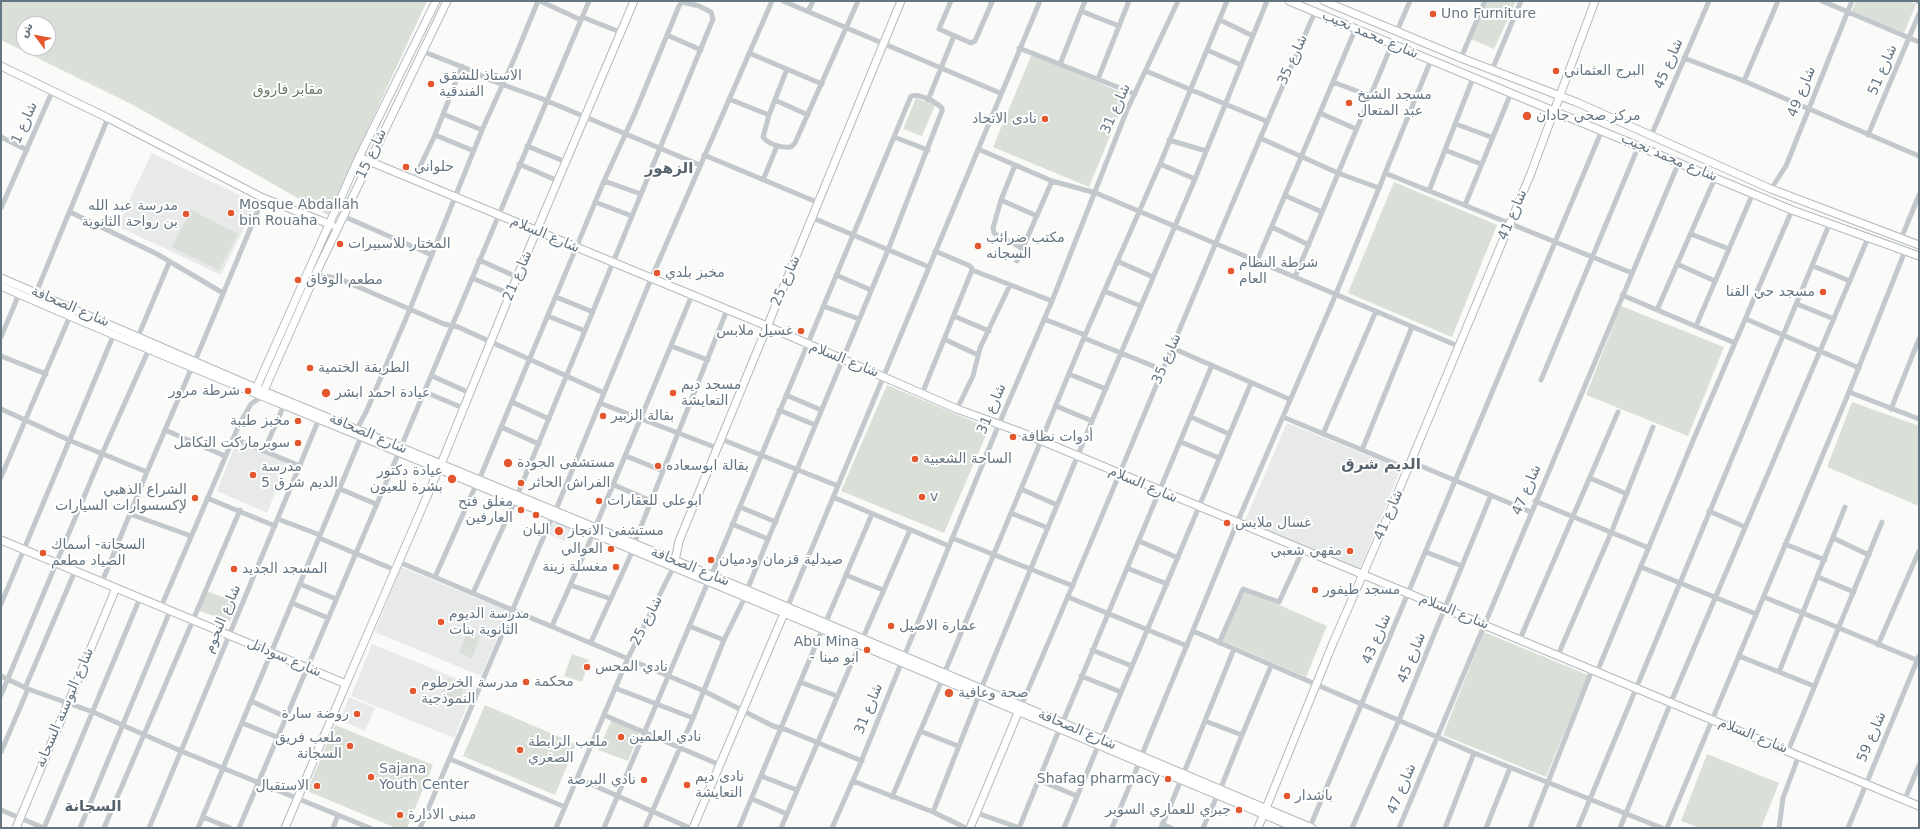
<!DOCTYPE html>
<html>
<head>
<meta charset="utf-8">
<style>
	body { margin:0 }
	#map { position:relative; width:1920px; height:829px; overflow:hidden; background:#fafaf8; font-family:"DejaVu Sans","Noto Sans Arabic",sans-serif }
	canvas { display:block }
	.frame { position:absolute; inset:0; border:2px solid #657683; pointer-events:none }
	.north { position:absolute; left:16px; top:16px; width:40px; height:40px; box-sizing:border-box; background:#fff; border:1px solid #c1c8cd; border-radius:50%; rotate:302deg; font-size:11px; font-weight:700; line-height:16px; text-align:center; color:#657683 }
	.north::after { content:''; display:block; margin:auto; width:14px; height:18px; background:#e4572e; clip-path:polygon(50% 0,100% 100%,50% 72%,0 100%) }
</style>
</head>
<body>
<div id="map">
<canvas width="1920" height="829"></canvas>
<div class="frame"></div>
<div class="north">ش</div>
</div>
<script>
const g = document.querySelector('canvas').getContext('2d');
g.lineJoin = 'round';
function fillPath(path, color) { g.fillStyle = color; g.fill(path, 'evenodd'); }
function trace(path, color, width, dash) { g.strokeStyle = color; g.lineWidth = width; g.lineCap = dash ? 'butt' : 'round'; g.setLineDash(dash || []); g.stroke(path); }
function label(font, color, halo, rows, align = 'center') {
  g.font = font + ' "DejaVu Sans","Noto Sans Arabic",sans-serif'; g.lineWidth = 4; g.setLineDash([]); g.textBaseline = 'middle'; g.strokeStyle = halo; g.fillStyle = color; for (const [text, x, y, turn = 0] of rows) {
    g.save(); g.translate(x, y); g.rotate((+turn || 0) * Math.PI / 180); g.textAlign = isNaN(turn) ? turn : align; if (halo) g.strokeText(text, 0, 0); g.fillText(text, 0, 0); g.restore();
  }
}
const built = new Path2D(`
	M152 153 256 203 221 275 117 226Z
	M1287 423 1401 469 1359 571 1244 523Z
	M237 440 287 463 267 513 217 491Z
	M553 521 571 528 565 541 548 534Z
	M401 567 508 611 481 676 375 632Z
	M372 644 475 686 454 738 351 696Z
	M349 697 375 708 365 731 340 720Z`);
const green = new Path2D(`
	M1 1H427L328 215 133 105 1 40ZM24 24H48V48H24Z
	M1488 1H1516L1494 49 1471 39Z
	M1856 1H1909L1916 4 1904 33 1852 11Z
	M1032 54 1127 95 1089 187 993 147Z
	M916 98 935 105 922 136 903 129Z
	M1394 182 1497 225 1452 337 1348 293Z
	M191 210 238 234 219 270 172 247Z
	M1621 306 1724 347 1688 436 1586 395Z
	M887 385 989 428 944 533 841 491Z
	M1852 402 1919 426V506L1827 467Z
	M1243 589 1327 626 1306 677 1221 640Z
	M206 591 236 602 230 621 199 611Z
	M467 631 480 636 472 658 459 653Z
	M1484 632 1588 675 1546 777 1443 735Z
	M572 654 589 660 582 682 564 676Z
	M448 678 466 685 457 706 439 699Z
	M485 705 576 744 555 795 463 756Z
	M612 719 640 731 628 761 598 750Z
	M335 725 433 765 407 828H396L307 791Z
	M1707 754 1779 783 1761 828H1700L1681 821Z`);
const street = new Path2D(`
	M540 1 581 20
	M783 1 1000 93
	M951 1 939 29 971 43 975 41 992 2 990 1
	M1822 1 1919 42
	M1917 1 1919 2
	M808 11 813 1
	M1081 11 1119 26
	M582 17 620 32
	M1220 20 1253 36
	M1397 31 1410 1
	M667 35 701 50
	M1019 48 1135 94
	M1207 50 1241 65
	M422 51 470 70 490 80 540 98 700 165
	M749 53 822 84
	M1461 58 1485 1
	M1684 58 1744 81 1919 156
	M1060 64 1085 1
	M787 69 769 115 763 137C769 145 782 148 791 147L795 143 858 1
	M1492 70 1521 1
	M1146 71 1266 121
	M1098 79 1129 1
	M1744 81 1778 1
	M1333 82 1370 96
	M729 99 769 115
	M775 100 808 115
	M928 100 954 36
	M1320 113 1356 129
	M443 114 482 130
	M1456 124 1491 137
	M435 135 474 151
	M1868 135 1919 14
	M1651 136 1709 1
	M1 137 27 150
	M894 137 928 150
	M1260 138 1338 173 1379 188
	M1169 140 1206 151
	M527 146 566 162
	M978 149 1052 181 1096 193 1458 346
	M1445 150 1481 164
	M704 155 819 203
	M519 164 558 181
	M1160 164 1195 179
	M1015 165 1001 200 993 228 994 233 997 235 1022 248
	M1385 173 1632 273
	M414 179 435 135 462 66
	M763 180 777 146
	M604 181 641 194
	M1771 189 1786 166 1852 1
	M1429 191 1473 78
	M1286 196 1322 212
	M1001 200 1037 216
	M595 202 632 216
	M1465 205 1511 93
	M1 208 52 92
	M70 212 157 254 223 293
	M343 216 432 255
	M813 218 929 267
	M1272 227 1309 245
	M1691 234 1729 249
	M1901 239 1919 195
	M479 260 517 277
	M1017 261 1052 181
	M1117 261 1153 277
	M1257 261 1355 30
	M1677 264 1715 281
	M1813 266 1850 281
	M972 270 1052 301
	M306 272 340 279 444 324 458 327 604 393
	M836 275 871 290
	M1295 277 1392 44
	M472 278 510 294
	M1104 291 1141 306
	M36 293 108 118
	M1622 295 1735 343
	M556 297 593 312
	M1797 304 1834 319
	M823 306 859 319
	M1657 310 1715 178
	M548 316 585 331
	M954 316 989 331
	M1044 319 1085 335
	M1746 319 1859 368
	M1696 326 1753 193
	M1 337 19 294
	M1084 338 1163 370
	M137 339 169 263
	M944 339 978 355
	M671 346 708 360
	M1172 348 1289 399
	M1 356 46 374
	M195 361 263 198
	M1069 374 1106 389
	M432 376 470 393
	M1541 380 1639 145
	M425 392 463 408
	M1849 392 1919 419
	M922 394 972 270 971 267 968 265 935 251
	M786 395 821 410
	M512 402 549 419
	M600 403 717 448
	M1056 406 1092 421
	M1 409 71 441 147 472
	M957 409 973 376 980 348 1010 285
	M1891 409 1919 339
	M779 410 815 425
	M1191 417 1229 434
	M1283 417 1408 469
	M501 427 539 444
	M357 429 367 410 410 309 482 130 515 57 538 1
	M165 430 225 456
	M1323 434 1376 311
	M233 438 300 466
	M721 439 838 486
	M1181 442 1219 458
	M401 447 589 1
	M1362 450 1412 327
	M264 451 284 405
	M626 456 663 471
	M1411 462 1531 512
	M1 477 70 316
	M1590 478 1627 494
	M479 480 604 181 635 113 679 6 682 2 699 6 711 12 713 19 517 496
	M614 485 651 501
	M340 489 376 504
	M1021 489 1057 505
	M833 497 949 546
	M207 498 275 526
	M1535 501 1649 548
	M740 507 776 522
	M1709 511 1745 527
	M555 512 651 279 772 1
	M1011 513 1048 528
	M130 514 191 536
	M278 519 320 535
	M732 524 768 539
	M595 528 692 295
	M319 538 395 570
	M952 538 1073 586
	M1833 538 1869 555
	M1139 541 1178 558
	M634 544 727 310
	M1785 544 1825 560
	M1426 552 1462 566
	M399 562 704 691 773 726 787 730 862 761
	M1641 567 1756 614
	M1127 568 1167 584
	M846 575 883 590
	M711 576 911 96C919 93 936 102 942 108V111L888 250 747 590
	M435 577 476 485
	M1818 577 1854 592
	M102 582 147 472 192 367
	M300 584 336 599
	M570 585 611 599
	M473 593 515 501
	M1068 597 1187 646
	M1764 597 1919 661
	M292 603 328 618
	M1 604 114 334
	M161 607 239 425 251 404 261 397
	M787 608 1040 1
	M825 624 872 514
	M552 626 593 534
	M689 626 724 640
	M1193 631 1474 753 1662 828
	M1520 639 1618 412
	M862 640 910 530
	M591 642 633 550
	M1219 643 1243 589 1279 602 1303 550
	M1878 645 1919 551
	M1092 650 1132 666
	M1558 655 1611 533 1653 427
	M1739 656 1814 686
	M1597 672 1692 443 1792 210
	M1779 672 1845 507
	M944 674 1085 335 1160 164 1227 1
	M1 676 28 689 93 712 181 751 370 828
	M1081 676 1121 692
	M800 682 837 696
	M25 688 75 571
	M615 688 693 718
	M981 689 1092 421 1195 179 1267 1
	M1 695 102 454 149 349
	M251 701 286 717
	M1021 706C1121 476 1213 242 1315 12
	M604 715 720 765
	M1205 721 1242 735 1220 790
	M242 723 277 737
	M1062 724 1212 365
	M920 731 958 746
	M1242 735 1271 666
	M1101 740 1251 383
	M1788 751 1882 522
	M1 752 28 689
	M1141 757 1237 523 1336 294 1431 60
	M450 759 565 807
	M1183 775 1234 649
	M761 776 797 790
	M577 778 690 828
	M1039 778 1048 784 1077 796
	M853 781 933 812 966 828
	M892 797 942 680
	M752 799 787 814
	M1905 799 1919 765
	M1 810 44 828 140 598
	M933 812 979 695
	M977 813 1020 828
	M203 817 230 828
	M1162 824 1171 828
	M1310 827C1409 595 1504 362 1602 130
	M80 828 170 611
	M104 828 240 510
	M149 828 319 419
	M198 828 361 437
	M239 828 399 452
	M333 828 338 815
	M420 828 552 517
	M556 828 628 658 673 568
	M604 828 708 582
	M645 828 693 718 724 640 745 597
	M739 828 822 630
	M781 828 859 646
	M832 828 858 769 999 424 1052 301 1127 110 1178 1
	M1019 828 1059 730
	M1064 828 1098 746
	M1112 828 1139 763
	M1161 828 1181 780
	M1203 828 1217 796
	M1352 828 1399 720 1491 495
	M1399 828 1679 162
	M1445 828 1474 753
	M1486 828 1510 768
	M1530 828 1592 670
	M1578 828 1829 225
	M1620 828 1671 702 1868 238
	M1667 828 1849 392 1905 251
	M1779 828 1783 798 1799 755
	M1848 828 1919 656`);
const secondary = new Path2D(`
	M1289 1 1792 210 1919 256
	M1324 1 1461 58 1576 102 1771 189 1919 245
	M1 66 108 118 263 198 332 225
	M359 157 767 326 957 409 1023 433 1919 806
	M1 278 256 388 747 590 1312 828
	M1 286C122 340 245 389 367 439 499 493 629 549 760 603L1296 828
	M255 391 359 157 436 1
	M262 395 316 273 447 1
	M1 540 346 684 441 464 517 277 634 1
	M675 561 679 541 901 1
	M16 828 116 588
	M285 828 346 684
	M693 828 785 611
	M970 828 1020 708
	M1258 828 1333 643 1386 521 1531 173 1595 1`);
const markers = [
	[1433,14,4,"#e4572e"],
	[1556,71,4,"#e4572e"],
	[431,84,4,"#e4572e"],
	[1349,103,4,"#e4572e"],
	[1527,116,5,"#e4572e"],
	[1045,119,4,"#e4572e"],
	[406,167,4,"#e4572e"],
	[231,213,4,"#e4572e"],
	[186,214,4,"#e4572e"],
	[340,244,4,"#e4572e"],
	[978,246,4,"#e4572e"],
	[1231,271,4,"#e4572e"],
	[657,273,4,"#e4572e"],
	[298,280,4,"#e4572e"],
	[1823,292,4,"#e4572e"],
	[801,331,4,"#e4572e"],
	[310,368,4,"#e4572e"],
	[248,391,4,"#e4572e"],
	[326,393,5,"#e4572e"],
	[673,393,4,"#e4572e"],
	[603,416,4,"#e4572e"],
	[298,421,4,"#e4572e"],
	[1013,437,4,"#e4572e"],
	[298,443,4,"#e4572e"],
	[915,459,4,"#e4572e"],
	[508,463,5,"#e4572e"],
	[658,466,4,"#e4572e"],
	[253,475,4,"#e4572e"],
	[452,479,5,"#e4572e"],
	[521,483,4,"#e4572e"],
	[922,497,4,"#e4572e"],
	[195,498,4,"#e4572e"],
	[599,501,4,"#e4572e"],
	[521,510,4,"#e4572e"],
	[536,515,4,"#e4572e"],
	[1227,523,4,"#e4572e"],
	[559,531,5,"#e4572e"],
	[611,549,4,"#e4572e"],
	[1350,551,4,"#e4572e"],
	[43,553,4,"#e4572e"],
	[711,560,4,"#e4572e"],
	[616,567,4,"#e4572e"],
	[234,569,4,"#e4572e"],
	[1315,590,4,"#e4572e"],
	[441,622,4,"#e4572e"],
	[891,626,4,"#e4572e"],
	[867,650,4,"#e4572e"],
	[587,667,4,"#e4572e"],
	[526,682,4,"#e4572e"],
	[413,691,4,"#e4572e"],
	[949,693,5,"#e4572e"],
	[357,714,4,"#e4572e"],
	[621,737,4,"#e4572e"],
	[350,746,4,"#e4572e"],
	[520,750,4,"#e4572e"],
	[371,777,4,"#e4572e"],
	[1168,779,4,"#e4572e"],
	[644,780,4,"#e4572e"],
	[687,785,4,"#e4572e"],
	[317,786,4,"#e4572e"],
	[1287,796,4,"#e4572e"],
	[1239,810,4,"#e4572e"],
	[400,815,4,"#e4572e"]
];
const poiNames = [
	["Uno Furniture",1441,14],
	["البرج العثماني",1564,71],
	["الاستاذ للشقق",439,76],
	["الفندقية",439,92],
	["مسجد الشيخ",1357,95],
	["عبد المتعال",1357,111],
	["مركز صحي جادان",1536,116],
	["نادى الاتحاد",1037,119,"right"],
	["حلواني",414,167],
	["Mosque Abdallah",239,205],
	["bin Rouaha",239,221],
	["مدرسة عبد الله",178,206,"right"],
	["بن رواحة الثانوية",178,222,"right"],
	["مكتب ضرائب",986,238],
	["السجانه",986,254],
	["المختار للاسبيرات",348,244],
	["شرطة النظام",1239,263],
	["العام",1239,279],
	["مخبز بلدي",665,273],
	["مطعم الوفاق",306,280],
	["مسجد حي القنا",1815,292,"right"],
	["غسيل ملابس",793,331,"right"],
	["الطريقة الختمية",318,368],
	["مسجد ديم",681,385],
	["التعايشة",681,401],
	["شرطة مرور",240,391,"right"],
	["عيادة احمد ابشر",335,393],
	["بقالة الزبير",611,416],
	["مخبز طيبة",290,421,"right"],
	["أدوات نظافة",1021,437],
	["سوبرماركت التكامل",290,443,"right"],
	["الساحة الشعبية",923,459],
	["مستشفى الجودة",517,463],
	["بقالة ابوسعاده",666,466],
	["مدرسة",261,467],
	["الديم شرق 5",261,483],
	["عيادة دكتور",443,471,"right"],
	["بشرة للعيون",443,487,"right"],
	["الفراش الحائر",529,483],
	["الشراع الذهبي",187,490,"right"],
	["لإكسسوارات السيارات",187,506,"right"],
	["v",930,497],
	["ابوعلي للعقارات",607,501],
	["مغلق فتح",513,502,"right"],
	["العارفين",513,518,"right"],
	["غسال ملابس",1235,523],
	["البان",536,530,"center"],
	["مستشفى الانجاز",568,531],
	["السجانة- أسماك",51,545],
	["الصياد مطعم",51,561],
	["العوالي",603,549,"right"],
	["مقهي شعبي",1342,551,"right"],
	["صيدلية قزمان ودميان",719,560],
	["مغسلة زينة",608,567,"right"],
	["المسجد الجديد",242,569],
	["مسجد طيفور",1323,590],
	["مدرسة الديوم",449,614],
	["الثانوية بنات",449,630],
	["عمارة الاصيل",899,626],
	["Abu Mina",859,642,"right"],
	["- ابو مينا",859,658,"right"],
	["نادي المحس",595,667],
	["محكمة",534,682],
	["مدرسة الخرطوم",421,683],
	["النموذجية",421,699],
	["صحة وعافية",958,693],
	["روضة سارة",349,714,"right"],
	["نادي العلمين",629,737],
	["ملعب فريق",342,738,"right"],
	["السجانة",342,754,"right"],
	["ملعب الرابطة",528,742],
	["الصغري",528,758],
	["Sajana",379,769],
	["Youth Center",379,785],
	["نادى ديم",695,777],
	["التعايشة",695,793],
	["Shafag pharmacy",1160,779,"right"],
	["نادي البرصة",636,780,"right"],
	["الاستقبال",309,786,"right"],
	["باشدار",1295,796],
	["جبري للعماري السوبر",1231,810,"right"],
	["مبنى الادارة",408,815]
];
const streetNames = [
	["شارع محمد نجيب",1370,35,23],
	["شارع 35",1293,60,-66],
	["شارع 45",1669,64,-67],
	["شارع 51",1883,70,-67],
	["شارع 49",1802,92,-68],
	["شارع 31",1116,109,-66],
	["شارع 1",25,123,-66],
	["شارع 15",372,154,-65],
	["شارع محمد نجيب",1669,158,23],
	["شارع 41",1513,215,-67],
	["شارع السلام",545,235,23],
	["شارع 21",518,276,-67],
	["شارع 25",786,281,-67],
	["شارع الصحافة",70,307,23],
	["شارع 35",1167,359,-67],
	["شارع السلام",844,360,22],
	["شارع 31",992,409,-67],
	["شارع الصحافة",368,434,23],
	["شارع السلام",1143,485,23],
	["شارع 47",1527,490,-67],
	["شارع 41",1389,515,-67],
	["شارع الصحافة",690,567,22],
	["شارع السلام",1454,612,22],
	["شارع النجوم",223,619,-67],
	["شارع 25",647,621,-63],
	["شارع 43",1377,639,-67],
	["شارع سوداتل",284,658,23],
	["شارع 45",1412,658,-68],
	["شارع البوستة السجانة",65,708,-67],
	["شارع 31",869,709,-68],
	["شارع الصحافة",1077,730,23],
	["شارع السلام",1753,736,22],
	["شارع 59",1872,737,-67],
	["شارع 47",1402,789,-67]
];
const parkNames = [
	["مقابر فاروق",288,90]
];
const neighbourhoodNames = [
	["الزهور",669,169],
	["الديم شرق",1381,465],
	["السجانة",93,807]
];
fillPath(built, '#e8e9e9');
fillPath(green, '#dadfd7');
trace(secondary, '#b3babf', 9);
trace(street, '#c3c8cc', 5);
trace(secondary, '#fff', 7);
for (const [x, y, r, color] of markers) { const dot = new Path2D(); dot.arc(x, y, r, 0, 2 * Math.PI); g.fillStyle = color; g.fill(dot); trace(dot, '#fff', 1.5); }
label('14px', '#657683', '#fff', poiNames, 'left');
label('14px', '#657683', '#fff', streetNames);
label('14px', '#687a64', '#fff', parkNames);
label('bold 15px', '#57646e', '#fff', neighbourhoodNames);
</script>
</body>
</html>
